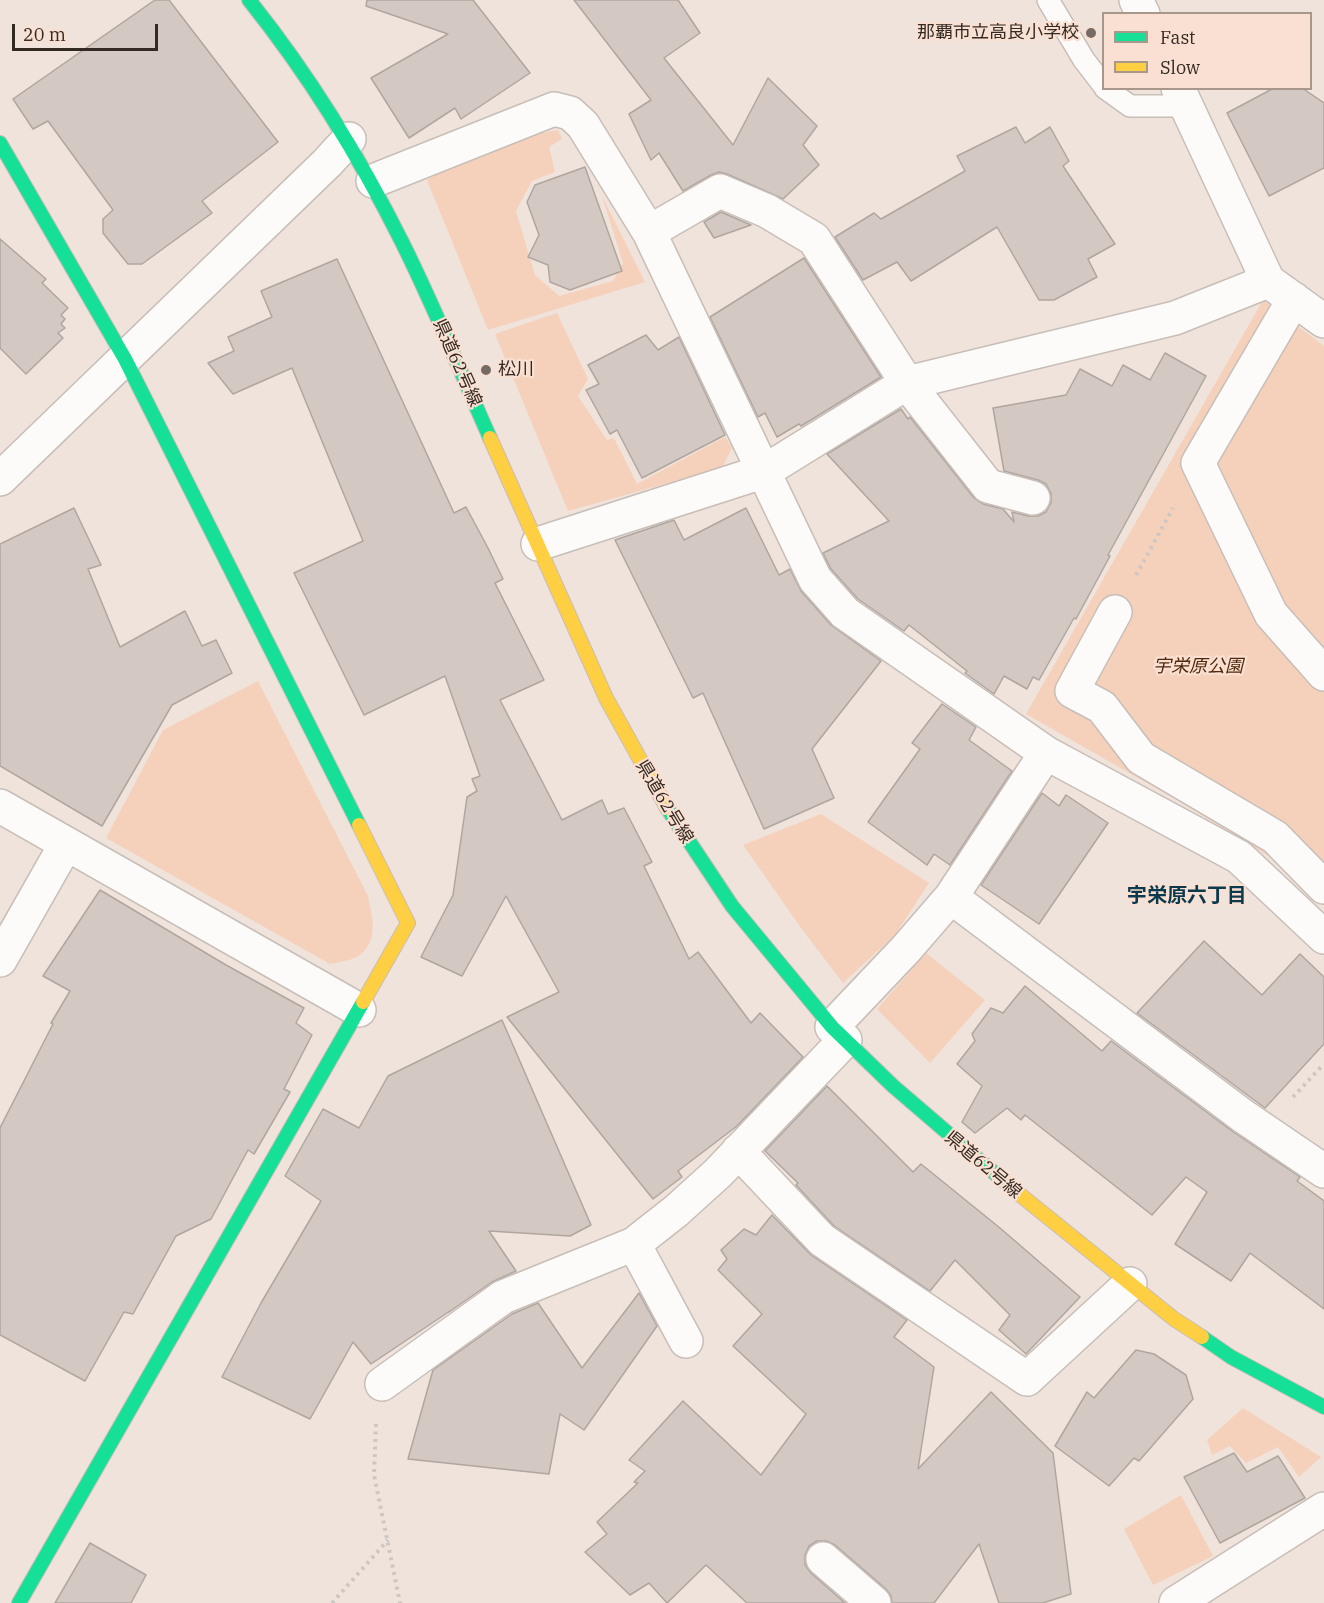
<!DOCTYPE html>
<html>
<head>
<meta charset="utf-8">
<style>
	body { margin:0 }
	#map { position:relative; width:1324px; height:1603px; overflow:hidden; background:#f0e3db; font-family:"IBM Plex Serif",serif }
	canvas { display:block }
	.legend { position:absolute; left:1102px; top:12px; width:210px; height:78px; box-sizing:border-box; background:#f9e0d2; border:2px solid #aa978c; margin:0; padding:8px 10px; list-style:none; font-size:18px; color:#332a24 }
	.legend li { display:flex; align-items:center; gap:12px; height:30px }
	.legend b { width:30px; border:2px solid #aa978c }
	.scale { position:absolute; left:12px; top:24px; width:146px; height:27px; box-sizing:border-box; border:3px solid #332a24; border-top:0; padding-left:8px; font-size:18px; line-height:21px; white-space:nowrap; color:#332a24; -webkit-text-stroke:4px #f9e0d2; paint-order:stroke }
</style>
</head>
<body>
<div id="map">
<canvas width="1324" height="1603"></canvas>
<ul class="legend">
<li><b style="height:8px;background:#16e098"></b>Fast</li>
<li><b style="height:8px;background:#ffcf43"></b>Slow</li>
</ul>
<div class="scale">20 m</div>
</div>
<script>
const g = document.querySelector('canvas').getContext('2d');
g.lineJoin = 'round';
function fillPath(path, color) { g.fillStyle = color; g.fill(path, 'evenodd'); }
function trace(path, color, width, dash) { g.strokeStyle = color; g.lineWidth = width; g.lineCap = dash ? 'butt' : 'round'; g.setLineDash(dash || []); g.stroke(path); }
function label(font, color, halo, rows, align = 'center') {
  g.font = font + ' "IBM Plex Serif","Noto Sans JP",serif'; g.lineWidth = 4.5; g.setLineDash([]); g.textBaseline = 'middle'; g.strokeStyle = halo; g.fillStyle = color; for (const [text, x, y, turn = 0] of rows) {
    g.save(); g.translate(x, y); g.rotate((+turn || 0) * Math.PI / 180); g.textAlign = isNaN(turn) ? turn : align; if (halo) g.strokeText(text, 0, 0); g.fillText(text, 0, 0); g.restore();
  }
}
const green = new Path2D(`
	M558 130 562 139 549 147 555 172 532 181 516 211 535 275 559 296 613 281 623 263 602 196 645 282 488 330 427 180C462 159 518 136 558 130Z
	M1263 300 1324 346V904L1278 862 1182 803 1026 714Z
	M557 313 588 379 578 396 607 440 614 438 637 484 725 437 732 448 722 468 568 511 495 334Z
	M258 681 368 896C372 916 379 939 361 954 355 960 339 962 330 964L106 838 163 730Z
	M821 814 929 883 895 935 843 983 801 928 743 845Z
	M926 953 985 1000 930 1063 877 1009Z
	M1243 1408 1321 1457 1299 1477 1278 1447 1246 1463 1230 1446 1212 1455 1207 1440Z
	M1181 1495 1213 1556 1153 1585 1124 1529Z`);
const building = new Path2D(`
	M155 0H169L278 142 202 201 212 213 142 264H128L103 233V219L113 210 48 121 33 129 13 99Z
	M367 0H473L530 73 461 119 455 108 409 138 371 78 448 34 366 6Z
	M574 0H678L700 33 664 58 733 145 768 78 817 126 803 145 819 165 783 199 727 174 719 172 711 175 683 191 659 153 651 160 629 114 651 100Z
	M1274 88H1302L1324 103V168L1269 196 1227 113Z
	M1016 127 1025 143 1050 127 1069 161 1063 166 1115 244 1088 259 1097 277 1054 300H1039L997 227 911 281 897 262 863 280 835 237 874 213 881 219 965 171 957 156Z
	M585 167 622 271 570 290 550 282 548 265 528 257 539 235 527 202 535 185Z
	M721 212 751 225 714 238 704 222Z
	M0 239 46 279 42 283 68 308 61 315 65 319 61 324 65 328 58 333 63 338 26 374 0 348Z
	M804 258 881 377 801 426 799 424 777 437 765 413 758 417 710 317Z
	M337 259 454 513 466 507 488 548 503 579 495 583 544 680 500 700 562 820 602 800 608 814 624 808 652 862 644 866 689 959 698 952 751 1023 760 1013 803 1057 737 1126 678 1171 682 1177 653 1199 507 1017 559 992 506 896 462 976 421 957 453 895 467 797 477 791 472 779 480 776 445 676 364 715 294 573 363 541 292 368 233 394 208 363 234 351 228 337 272 317 261 291Z
	M646 335 658 350 679 337 725 435 642 478 617 430 610 434 586 390 599 384 588 365Z
	M1165 353 1206 376 1108 555 1110 556 1076 619 1074 618 1039 680 1033 677 1027 689 1004 676 994 694 965 673 967 671 909 625 904 631 858 599 831 569 823 553 889 521 827 454 901 409 908 419 910 417 974 498 983 504 1003 509 1014 522 1012 512 1028 516H1038L1046 512 1051 503V493L1046 484 1038 480 1004 471 993 408 1066 395 1080 369 1112 386 1123 365 1150 380Z
	M74 508 101 565 88 569 120 647 185 611 202 646 216 640 232 673 172 705 102 826 0 766V544Z
	M746 508 779 575 790 569 801 591 831 625 881 661 812 749 834 798 764 829 703 693 693 698 615 540 674 520 684 540Z
	M942 704 976 727 969 740 1012 771 950 865 934 854 927 865 868 822 920 749 912 743Z
	M1042 793 1059 806 1066 795 1108 823 1039 924 981 885Z
	M100 890 226 965 304 1008 296 1023 312 1035 284 1089 290 1092 254 1154 248 1150 211 1219 176 1236 133 1314 124 1312 85 1381 0 1335V1128L53 1024 51 1023 70 991 43 976Z
	M1204 941 1262 995 1300 954 1324 977V1044L1265 1108 1137 1013Z
	M1025 986 1102 1051 1111 1041 1232 1131 1300 1177 1297 1181 1324 1201V1309L1250 1253 1231 1281 1175 1244 1207 1192 1186 1177 1152 1215 1025 1115 1021 1120 1007 1108 975 1133 962 1122 982 1086 957 1064 975 1041 972 1034 991 1008 1003 1013Z
	M502 1020 591 1225 570 1236 489 1231 516 1271 492 1282 449 1312 450 1311 371 1364 353 1342 310 1419 222 1377 261 1303 321 1201 285 1176 323 1109 359 1128 388 1076Z
	M827 1086 913 1172 921 1164 1000 1228 1080 1297 1026 1354 999 1330 1010 1315 955 1260 930 1291 834 1226 796 1185 798 1183 765 1151Z
	M772 1215 811 1255 907 1320 894 1337 934 1367 918 1469 991 1392 1053 1453 1071 1594 1043 1603H999L979 1544 934 1603H892L891 1596 886 1589 835 1545 826 1541H817L809 1546 805 1555V1565L811 1573 845 1603H747L706 1565 667 1603 649 1583 630 1595 585 1552 607 1534 597 1522 638 1483 634 1482 645 1471 629 1460 683 1401 761 1475 806 1414 733 1346 762 1314 718 1270 727 1259 721 1250 744 1229 756 1235Z
	M639 1293 657 1326 584 1430 560 1414 549 1474 408 1459 433 1370 512 1314 538 1303 582 1368Z
	M1136 1350 1154 1354 1186 1375 1193 1399 1139 1461 1134 1458 1109 1486 1055 1446 1087 1392 1094 1398Z
	M1234 1453 1247 1472 1278 1456 1305 1498 1220 1543 1184 1477Z
	M90 1543 146 1575 131 1603H55Z`);
const path = new Path2D(`
	M1136 575 1173 508
	M1293 1097 1321 1067
	M376 1424 374 1475 400 1603
	M332 1603 388 1540`);
const lane = new Path2D(`
	M1048 0 1084 60 1104 86
	M1105 88 1130 106H1187`);
const street = new Path2D(`
	M1136 0 1143 14
	M1178 88 1268 281 1324 321
	M373 181 554 109 570 113 583 125 649 232 815 579 845 613 1046 753
	M649 232 720 191 767 211 814 239 907 383 988 486 1033 498
	M1294 299 1198 463 1271 614 1324 674
	M0 479 327 163 349 139
	M538 544 765 471 907 383 1175 318 1268 281
	M1115 612 1072 691 1102 707 1141 758 1275 837 1324 887
	M0 806 359 1010
	M951 897 1243 1116 1324 1171
	M0 960 66 844
	M832 1027 906 949 951 897 1046 753 1239 857 1324 937
	M738 1151 822 1240 1027 1379 1130 1284
	M634 1244 686 1341
	M382 1384 503 1297 634 1244 676 1211 718 1173 845 1040
	M823 1559 874 1603
	M1176 1603 1324 1509`);
const fast = new Path2D(`
	M249 0C309 75 359 156 402 242 434 306 461 373 490 438
	M0 143 125 359 359 825
	M667 808 732 906 832 1027 893 1086 1013 1189
	M1202 1337 1231 1357 1324 1407
	M19 1603 363 1002`);
const slow = new Path2D(`
	M490 438 606 698 667 808
	M359 825 408 923 363 1002
	M1013 1189 1174 1319 1202 1337`);
const markers = [
	[1091,33,6,"#756b64"],
	[486,370,6,"#756b64"]
];
const poiNames = [
	["那覇市立高良小学校",1079,33],
	["松川",498,370,"left"]
];
const streetNames = [
	["県道62号線",457,363,66],
	["県道62号線",664,802,59],
	["県道62号線",983,1165,40]
];
const parkNames = [
	["宇栄原公園",1198,667]
];
const neighbourhoodNames = [
	["宇栄原六丁目",1187,896]
];
fillPath(green, '#f5d1bb');
fillPath(building, '#d3c9c2');
trace(building, '#b0a6a0', 1.5);
trace(lane, '#c8beb8', 24);
trace(street, '#c8beb8', 36);
trace(fast, '#c8beb8', 16);
trace(slow, '#c8beb8', 16);
trace(path, '#ccc7c4', 4, [3, 4.5]);
trace(lane, '#fdfbfa', 21);
trace(street, '#fdfbfa', 33);
trace(fast, '#16e098', 14);
trace(slow, '#ffcf43', 14);
for (const [x, y, r, color] of markers) { const dot = new Path2D(); dot.arc(x, y, r, 0, 2 * Math.PI); g.fillStyle = color; g.fill(dot); trace(dot, '#f9e0d2', 2); }
label('18px', '#332a24', '#f9e0d2', poiNames, 'right');
label('18px', '#332a24', '#f9e0d2', streetNames);
label('italic 18px', '#51280b', '#f9e0d2', parkNames);
label('bold 20px', '#0b394e', '#f9e0d2', neighbourhoodNames);
</script>
</body>
</html>
